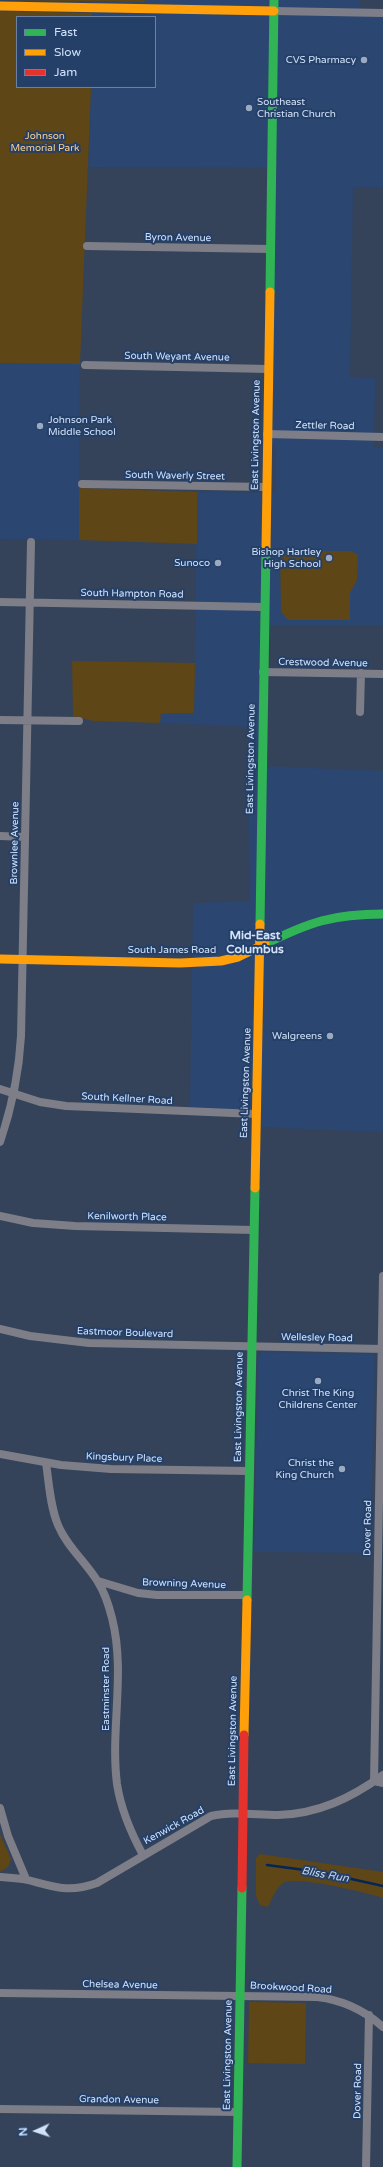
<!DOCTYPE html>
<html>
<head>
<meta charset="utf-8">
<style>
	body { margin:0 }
	#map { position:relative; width:383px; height:2167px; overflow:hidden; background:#344359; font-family:"Varela Round",sans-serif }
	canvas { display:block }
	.legend { position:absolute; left:16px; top:16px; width:140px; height:72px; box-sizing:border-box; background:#254068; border:1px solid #6a81a3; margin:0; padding:5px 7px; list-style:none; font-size:12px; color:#d1e2fb }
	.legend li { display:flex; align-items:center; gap:8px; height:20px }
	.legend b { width:20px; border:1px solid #6a81a3 }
	.north { position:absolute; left:16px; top:2111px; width:40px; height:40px; -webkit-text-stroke:3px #254068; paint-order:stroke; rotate:267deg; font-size:11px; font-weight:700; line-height:16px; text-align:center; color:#d1e2fb }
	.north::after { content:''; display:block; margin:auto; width:14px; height:18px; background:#d1e2fb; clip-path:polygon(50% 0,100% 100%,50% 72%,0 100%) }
</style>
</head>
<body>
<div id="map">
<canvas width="383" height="2167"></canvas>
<ul class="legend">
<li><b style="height:5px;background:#30b455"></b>Fast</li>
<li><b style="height:5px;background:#ff9f0a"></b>Slow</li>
<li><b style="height:5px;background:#e5322d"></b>Jam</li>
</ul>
<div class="north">N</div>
</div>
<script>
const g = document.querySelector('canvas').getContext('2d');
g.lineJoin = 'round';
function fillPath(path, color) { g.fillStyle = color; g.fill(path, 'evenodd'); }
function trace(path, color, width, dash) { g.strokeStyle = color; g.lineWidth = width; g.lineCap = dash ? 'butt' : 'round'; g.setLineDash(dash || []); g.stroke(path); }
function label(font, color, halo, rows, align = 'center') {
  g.font = font + ' "Varela Round",sans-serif'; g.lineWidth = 4; g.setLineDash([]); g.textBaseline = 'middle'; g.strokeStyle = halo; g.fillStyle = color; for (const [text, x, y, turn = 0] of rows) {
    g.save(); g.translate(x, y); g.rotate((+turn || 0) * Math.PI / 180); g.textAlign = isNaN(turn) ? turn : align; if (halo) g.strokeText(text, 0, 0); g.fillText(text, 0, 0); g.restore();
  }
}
const built = new Path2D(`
	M145 0H360V13L383 14V187H353L350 377 375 378 374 447 383 448V625H264L261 766 383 771V1132L253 1127 254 1114 190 1112 193 903 250 901 247 757 249 727 160 723 161 713H194L197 492 276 493V446L266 445 269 168 89 167 91 87H155V17H92L93 2H145Z
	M0 363 80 364 79 540 0 539Z
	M262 1352 372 1354 375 1357 370 1553 254 1552 258 1357Z`);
const green = new Path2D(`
	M1 0H145V2Z
	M0 11 92 13V17H17V87H91L80 364 0 363Z
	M79 488 197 492V544L79 540Z
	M280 551H351L358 555 357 580 350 593V620H288L281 612Z
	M72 661 195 663 194 713H161L160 723 94 721 73 716Z
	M0 1834 11 1859 8 1867 0 1872Z
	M260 1854 383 1872V1898C369 1893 294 1875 283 1883 276 1888 272 1899 268 1907L260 1905 256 1896V1858Z
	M249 2002 306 2003 305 2064 248 2063Z`);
const stream = new Path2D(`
	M267 1865 320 1872 383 1886`);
const street = new Path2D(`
	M274 11 383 13
	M87 246 270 249
	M85 365 268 369
	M267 434 383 437
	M82 484 266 487
	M0 602 264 607
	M263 672 383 674
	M360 712 361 673
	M0 720 79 721
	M0 836 25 837
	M0 1089 40 1102 66 1106 256 1114
	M0 1142C12 1107 19 1073 21 1036L31 542
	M0 1216 33 1223 75 1226 254 1230
	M383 1276 374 1781 383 1783
	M0 1329 30 1336 89 1343 383 1349
	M0 1454 61 1465 111 1469 249 1471
	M46 1463C49 1483 50 1506 58 1525 67 1547 86 1562 98 1582 105 1593 109 1606 112 1618 126 1673 110 1729 117 1784 121 1810 131 1833 143 1855
	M98 1581 138 1593 157 1595H247
	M0 1808 8 1836 26 1879
	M0 1877C9 1878 19 1878 28 1880 55 1887 69 1893 97 1883L211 1816C233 1811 256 1815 278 1815 318 1814 351 1798 383 1775
	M0 1993 317 1997C343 2000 364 2010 383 2027
	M0 2109 238 2112
	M366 2167 369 2015`);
const fast = new Path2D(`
	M270 292 274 0
	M260 924 266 548
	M265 944C310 922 333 914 383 914
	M247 1600 255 1188
	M237 2167 242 1888`);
const slow = new Path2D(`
	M0 6 274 11
	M266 548 270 292
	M0 959 180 963 221 961 238 957 265 944
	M255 1188 260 924
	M244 1735 247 1600`);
const jam = new Path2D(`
	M242 1888 244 1735`);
const markers = [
	[364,60,4,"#9aaac2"],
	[249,108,4,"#9aaac2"],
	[40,426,4,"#9aaac2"],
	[329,558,4,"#9aaac2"],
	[218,563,4,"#9aaac2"],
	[330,1036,4,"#9aaac2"],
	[318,1381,4,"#9aaac2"],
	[342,1469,4,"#9aaac2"]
];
const poiNames = [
	["CVS Pharmacy",356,60],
	["Southeast",257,102,"left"],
	["Christian Church",257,114,"left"],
	["Johnson Park",48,420,"left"],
	["Middle School",48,432,"left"],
	["Bishop Hartley",321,552],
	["High School",321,564],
	["Sunoco",210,563],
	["Walgreens",322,1036],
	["Christ The King",318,1393,"center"],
	["Childrens Center",318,1405,"center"],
	["Christ the",334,1463],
	["King Church",334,1475]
];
const parkNames = [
	["Johnson",45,136],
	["Memorial Park",45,148]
];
const streetNames = [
	["Byron Avenue",178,238,1],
	["South Weyant Avenue",177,357,1],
	["Zettler Road",325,426,1],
	["East Livingston Avenue",256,435,-89],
	["South Waverly Street",175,476,1],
	["South Hampton Road",132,594,1],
	["Crestwood Avenue",323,663,1],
	["East Livingston Avenue",251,759,-89],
	["Brownlee Avenue",15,843,-89],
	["South James Road",172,950],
	["East Livingston Avenue",246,1083,-88],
	["South Kellner Road",127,1099,3],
	["Kenilworth Place",127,1217,1],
	["Eastmoor Boulevard",125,1333,2],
	["Wellesley Road",317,1338,1],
	["East Livingston Avenue",239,1407,-89],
	["Kingsbury Place",124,1458,2],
	["Dover Road",368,1528,-89],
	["Browning Avenue",184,1584,2],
	["Eastminster Road",106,1689,-90],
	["East Livingston Avenue",233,1731,-89],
	["Kenwick Road",174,1826,-29],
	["Chelsea Avenue",120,1985,1],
	["Brookwood Road",291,1988,3],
	["East Livingston Avenue",228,2055,-89],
	["Dover Road",358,2091,-89],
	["Grandon Avenue",119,2100,1]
];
const waterNames = [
	["Bliss Run",325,1875,10]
];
const quarterNames = [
	["Mid-East",255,936],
	["Columbus",255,950]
];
fillPath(built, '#2a4671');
fillPath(green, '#5e4617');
trace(stream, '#052557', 2.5);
trace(street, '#7d7e88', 8);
trace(fast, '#30b455', 9);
trace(slow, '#ff9f0a', 9);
trace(jam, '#e5322d', 9);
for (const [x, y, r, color] of markers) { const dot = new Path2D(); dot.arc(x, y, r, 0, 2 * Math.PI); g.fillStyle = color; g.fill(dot); trace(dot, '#254068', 1.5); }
label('10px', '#d1e2fb', '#254068', poiNames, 'right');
label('10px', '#facf8c', '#254068', parkNames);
label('10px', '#d1e2fb', '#254068', streetNames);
label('italic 11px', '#c8d6ea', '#254068', waterNames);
label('bold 12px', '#d1e2fb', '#254068', quarterNames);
</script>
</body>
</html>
